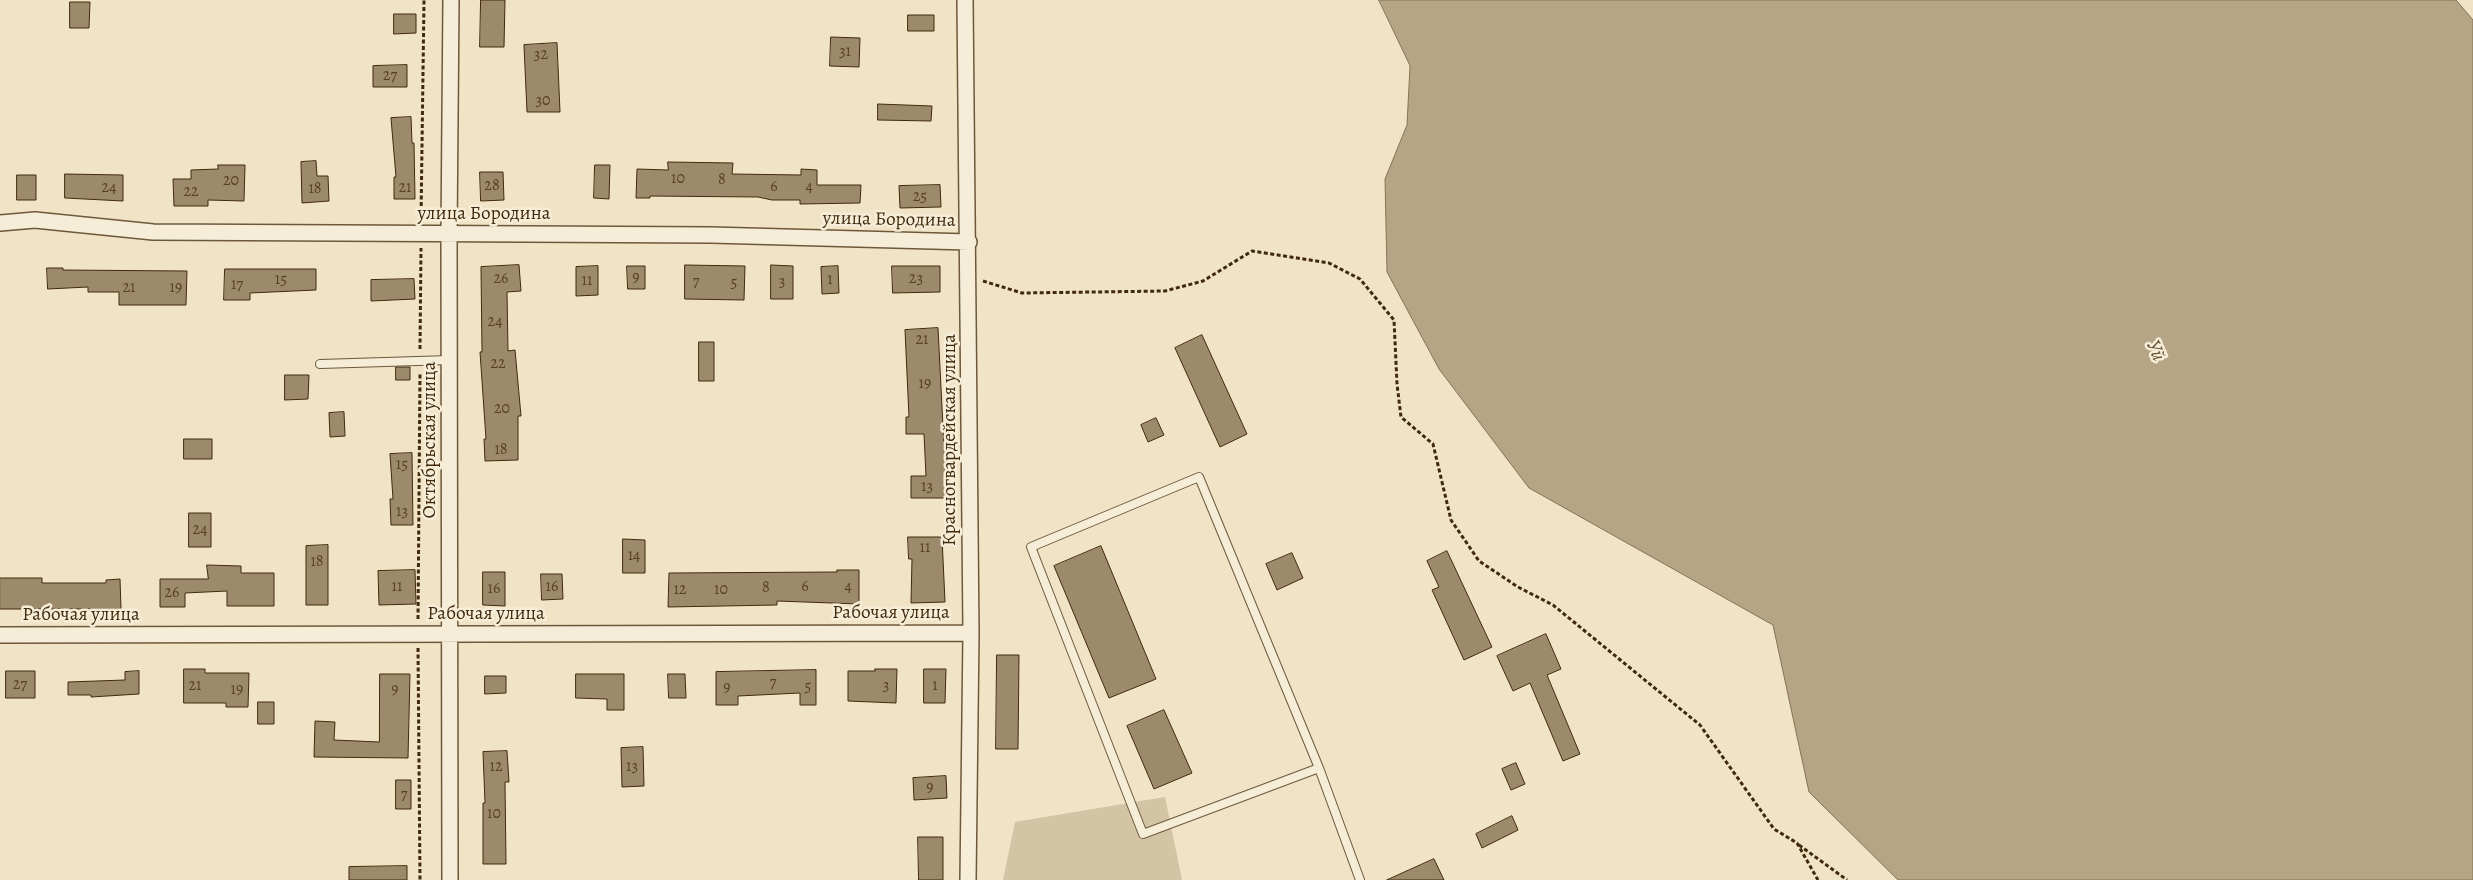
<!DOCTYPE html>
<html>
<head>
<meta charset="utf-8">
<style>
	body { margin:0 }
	canvas { display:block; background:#f1e3c5 }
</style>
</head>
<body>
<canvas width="2473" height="880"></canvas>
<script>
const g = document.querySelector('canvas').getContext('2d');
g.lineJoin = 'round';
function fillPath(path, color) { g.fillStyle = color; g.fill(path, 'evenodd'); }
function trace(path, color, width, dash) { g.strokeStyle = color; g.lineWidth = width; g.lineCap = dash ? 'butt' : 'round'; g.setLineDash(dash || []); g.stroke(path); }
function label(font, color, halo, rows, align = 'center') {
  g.font = font + ' Alegreya,serif'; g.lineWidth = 5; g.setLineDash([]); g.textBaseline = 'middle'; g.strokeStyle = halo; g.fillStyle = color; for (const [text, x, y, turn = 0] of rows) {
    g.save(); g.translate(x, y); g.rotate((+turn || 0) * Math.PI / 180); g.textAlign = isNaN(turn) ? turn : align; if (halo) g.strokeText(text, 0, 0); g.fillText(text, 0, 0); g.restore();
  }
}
const green = new Path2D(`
	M1165 797 1182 880H1003L1015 822Z`);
const water = new Path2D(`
	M1379 0H2456L2473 20V880H1898L1809 792 1773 625 1529 488 1439 369 1387 272 1385 179 1407 125 1410 66Z`);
const building = new Path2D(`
	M481 0H505L504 47H480Z
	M70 2H90L89 28H70Z
	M394 14H416V33L394 34Z
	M908 15H934V31H908Z
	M831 37 860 38 859 67 830 66Z
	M557 43 560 112H527L524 45Z
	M407 65V87H373V66Z
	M878 104 932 106 931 121 878 120Z
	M411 117 412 143H414L415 199H394V177H396L391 118Z
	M316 161 317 176H328L329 201 302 203 301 162Z
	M668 162 733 163 732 174 801 175V169L817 170V185H861L860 203 800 204V200H772L758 197 650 196V198H636L637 169 668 170Z
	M218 165H245L244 201 208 200V206H174L173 179H191V170L218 169Z
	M595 165H610L609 199 594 198Z
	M480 172H503L504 200 481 201Z
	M65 174 123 175V201L65 198Z
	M17 175H36V200H17Z
	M940 185 941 207 900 208 899 186Z
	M519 265 521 291 507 292 508 351 515 350 521 416H518V460L485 461 484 439H486L480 352H482L481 267Z
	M685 265 745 266 744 300 685 299Z
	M771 265 793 266V299H771Z
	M598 266V295L576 296V267Z
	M627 266H645V289H628Z
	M838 266 839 293 822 294 821 267Z
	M892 266H940V292L893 293Z
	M47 268H63V270L187 271 186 305H119V292H88V287L48 289Z
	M225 269H316V290L250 293V300H224Z
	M414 279 415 299 371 301V280Z
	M938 328 945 467V498H911V476H926L924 434H906V417H909L905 330Z
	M1202 335 1247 434 1220 447 1175 348Z
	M699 342H714V381H699Z
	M396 367H410V380H396Z
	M285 375H309L308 399 285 400Z
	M344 412 345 436 330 437 329 413Z
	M1156 418 1164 435 1148 442 1141 425Z
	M184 439H212V459H184Z
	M412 453 413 525H391L390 499H393L390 454Z
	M189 513H211V547H189Z
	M908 537H942L945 602 911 603 912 559H909Z
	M623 539 645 540V573H623Z
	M328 545V605H306V546Z
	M1101 546 1156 679 1109 698 1054 566Z
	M1447 551 1492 647 1464 660 1432 590 1439 587 1427 561Z
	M1292 553 1303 578 1277 590 1266 564Z
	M207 565 241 566V573H274V606H227V591L185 593V607H160V579H208Z
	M415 570 416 604 379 605 378 571Z
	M837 570H859V604L777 601V605L668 607 669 573 837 572Z
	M483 572H505V606L483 605Z
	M541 574H562L563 599 542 600Z
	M0 578H42V583H106V580L120 579 121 609H0Z
	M1546 634 1561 669 1547 675 1580 754 1563 761 1530 683 1513 691 1497 656Z
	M997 655H1019L1018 749H996Z
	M184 669H205V673H249L248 707H226V703H184Z
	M875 669H897L896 703 848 701V671H875Z
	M924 669H946L945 703H924Z
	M816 670V705H800V693L738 696V705H716V672Z
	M6 671H35V698H6Z
	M139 671V694L91 697V695H68V682L125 680V672Z
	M380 674H410L408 758 314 757 315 721 335 722 334 740 379 742Z
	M576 674H624V710H607V699L576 698Z
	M668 674H685L686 698H669Z
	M485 676H506V693L485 694Z
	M258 702H274V724H258Z
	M1164 710 1192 773 1154 789 1127 726Z
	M643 747 644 786 622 787 621 748Z
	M507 751 509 782H505L506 864H483V803H485L483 752Z
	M1516 763 1525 784 1511 790 1502 769Z
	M946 776 947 798 914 800 913 778Z
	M396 780H411V809H396Z
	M1512 816 1518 830 1482 848 1476 834Z
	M918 837H943V880H919Z
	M1434 859 1444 880H1387Z
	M407 866V880H349V867Z`);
const path = new Path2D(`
	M421 219 424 0
	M983 281 1022 293 1165 291 1203 281 1252 251 1329 263 1360 279 1394 320 1397 384 1401 417 1433 444 1451 520 1479 561 1518 587 1553 605 1700 725 1774 829 1797 843 1818 880
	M420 349 421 248
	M418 619 420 373
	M418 648 420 880
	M1799 845 1847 880`);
const lane = new Path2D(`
	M320 364 450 360
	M1319 768 1143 834 1031 547 1199 477 1319 768 1360 880`);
const street = new Path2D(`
	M965 0 971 633 968 880
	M0 223 35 220 153 232 711 235 969 242
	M0 635 971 633
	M450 880 449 234 451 0`);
const numberNames = [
	["31",845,52],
	["32",541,55],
	["27",390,76],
	["30",543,101],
	["10",678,179],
	["8",722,180],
	["20",231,181],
	["28",492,186],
	["6",774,187],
	["4",809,187],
	["24",109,188],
	["21",405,188],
	["18",315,189],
	["22",191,192],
	["25",920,197],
	["9",636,278],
	["26",501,279],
	["23",916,279],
	["15",281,280],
	["1",830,280],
	["11",587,281],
	["7",696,282],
	["3",782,282],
	["5",734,283],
	["17",237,285],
	["21",129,288],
	["19",176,288],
	["24",495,322],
	["21",922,340],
	["22",498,364],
	["19",925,384],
	["20",502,409],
	["18",501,450],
	["15",402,465],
	["13",927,487],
	["13",402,512],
	["24",200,530],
	["11",925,548],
	["14",634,556],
	["18",317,562],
	["11",397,587],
	["16",552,587],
	["6",805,587],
	["4",848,587],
	["8",766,588],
	["16",494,589],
	["12",680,590],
	["10",721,590],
	["26",172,593],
	["7",773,683],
	["27",20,685],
	["21",195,686],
	["3",886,686],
	["1",935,686],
	["5",808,687],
	["9",727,688],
	["19",237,690],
	["9",395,690],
	["12",496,767],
	["13",632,767],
	["9",930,788],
	["7",404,795],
	["10",494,814]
];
const streetNames = [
	["улица Бородина",484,214],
	["улица Бородина",889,220,1],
	["Октябрьская улица",430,440,-90],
	["Красногвардейская улица",950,440,-90],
	["Рабочая улица",891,613],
	["Рабочая улица",486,614],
	["Рабочая улица",81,615]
];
const waterNames = [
	["Уй",2155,351,67]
];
fillPath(green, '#d3c4a6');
fillPath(water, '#b5a486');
trace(water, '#877355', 1);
fillPath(building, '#9d8a6c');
trace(building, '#412a0c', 1);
trace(lane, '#6d583a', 10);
trace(street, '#6d583a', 18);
trace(path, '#412a0c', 3, [4, 2.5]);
trace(lane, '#f6edd9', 8);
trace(street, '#f6edd9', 15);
label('16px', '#584224', null, numberNames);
label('19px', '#412a0c', '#f6edd9', streetNames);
label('italic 20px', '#644f31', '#f6edd9', waterNames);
</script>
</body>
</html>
